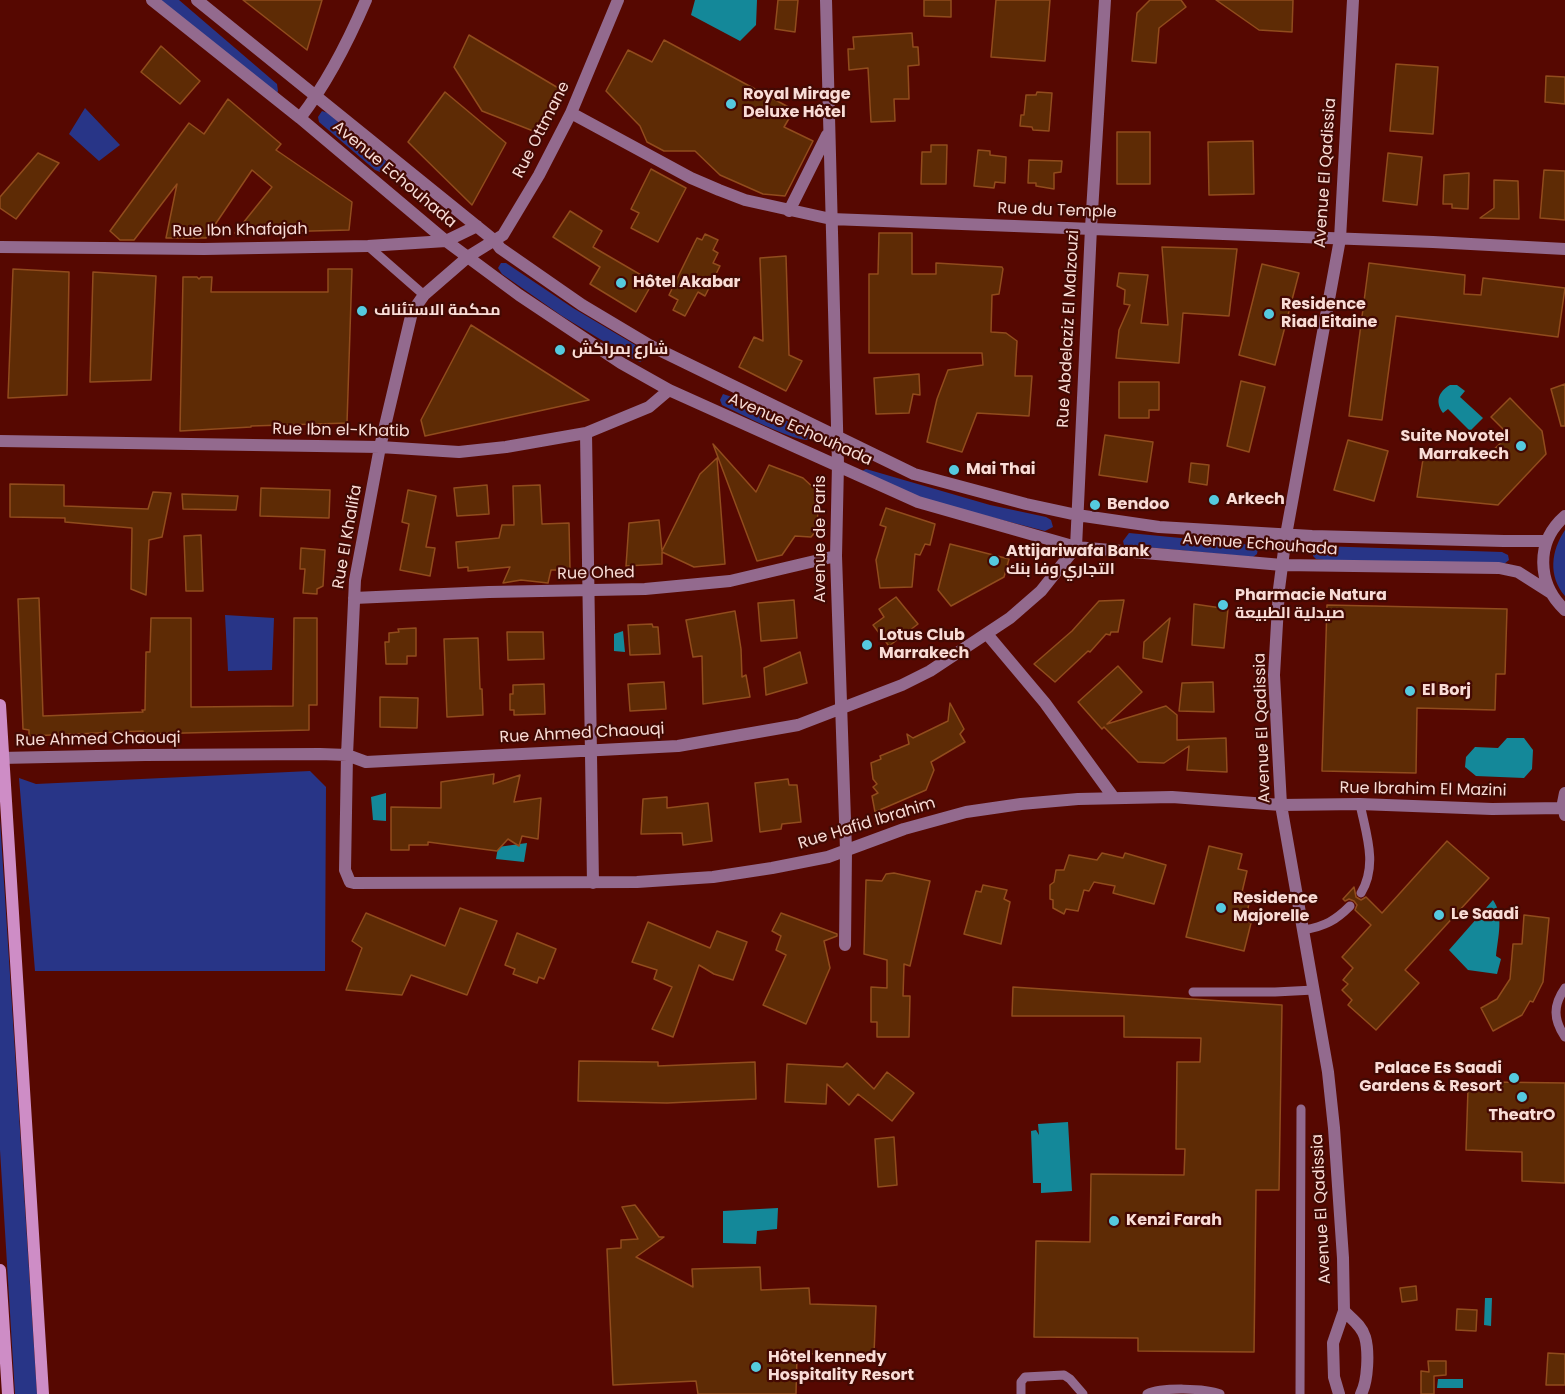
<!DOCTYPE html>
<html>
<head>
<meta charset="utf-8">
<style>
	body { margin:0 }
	canvas { display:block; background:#560801 }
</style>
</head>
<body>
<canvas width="1565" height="1394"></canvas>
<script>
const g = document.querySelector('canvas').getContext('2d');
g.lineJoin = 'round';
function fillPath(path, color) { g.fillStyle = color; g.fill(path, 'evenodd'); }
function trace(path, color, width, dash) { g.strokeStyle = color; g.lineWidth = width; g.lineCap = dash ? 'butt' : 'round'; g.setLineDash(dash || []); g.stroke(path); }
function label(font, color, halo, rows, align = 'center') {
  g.font = font + ' Poppins,Cairo,sans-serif'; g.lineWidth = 4.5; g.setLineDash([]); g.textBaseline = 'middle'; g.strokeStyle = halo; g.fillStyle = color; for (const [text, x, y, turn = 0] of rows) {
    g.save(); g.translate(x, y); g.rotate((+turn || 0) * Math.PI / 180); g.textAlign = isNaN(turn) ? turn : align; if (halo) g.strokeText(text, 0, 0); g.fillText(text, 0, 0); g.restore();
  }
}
const green = new Path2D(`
	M160 0H179L277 84 278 91 276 95Z
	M85 108 120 145 99 161 69 134Z
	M322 111 328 113 385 160 388 166 386 171 380 172 375 170 319 122 318 117Z
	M501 263H506L573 308 642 349 646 354 645 359 640 362 631 358 562 316 502 274 498 268Z
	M723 394 738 399 807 430 812 436 810 440C794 442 739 413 722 405L720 400Z
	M866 469 990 505 1046 517 1051 520 1053 527 1045 531 928 501 862 471Z
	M1565 530V596C1548 576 1551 551 1565 530Z
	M1129 533 1253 545 1258 548 1257 554 1253 557 1124 545 1123 541Z
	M1319 546 1502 552 1508 555 1509 560 1504 564 1324 560 1316 559 1313 556 1314 548Z
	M225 615 274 618 272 670 228 671Z
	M310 771 326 787 325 971H35L19 778 36 784Z
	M0 820 37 1394H15L0 1150Z`);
const water = new Path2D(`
	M695 0H757L756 25 740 41 691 15Z
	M1450 385H1457L1465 391 1460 397 1483 418 1470 431 1448 409 1443 413C1435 402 1438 392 1450 385Z
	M623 631 625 652 614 651V634Z
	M1507 738H1524L1533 750 1532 769 1524 778 1476 776 1465 767 1466 757 1475 747 1498 748Z
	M386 793V821L373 820 371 797Z
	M527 843 524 862 496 859 498 847Z
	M1493 900C1504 915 1498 937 1496 956L1501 959 1497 974 1468 970 1449 950Z
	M1068 1122 1072 1191 1041 1193V1183H1033L1031 1131 1036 1130 1039 1135 1038 1124Z
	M778 1208 777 1229 757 1231 756 1244 723 1243V1211Z
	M1485 1298H1492L1491 1326 1484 1325Z
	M1438 1379H1463V1388H1437Z`);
const building = new Path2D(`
	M243 0H322L307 50Z
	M778 0H798L795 32 775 29Z
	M924 0H951V17L924 16Z
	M996 0H1050L1045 61 991 57Z
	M1150 0H1181L1186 7 1159 28 1156 63 1132 61 1137 13Z
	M1216 0H1293L1292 32 1259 30Z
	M912 33 913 47H918L919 65 908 66 909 99H894L895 121 871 122 868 68 849 70 848 49H854L853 37Z
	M469 35 565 92 541 134 482 111 454 67Z
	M664 40 794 110 784 127 813 141 785 196 763 194 720 175 695 151H664L647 142 640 126 606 91 628 50 652 62Z
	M161 46 200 81 180 104 141 72Z
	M1396 64 1438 67 1433 134 1390 131Z
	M1546 76 1565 77V104L1545 102Z
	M445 92 506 143 472 205 408 142Z
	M1037 92 1052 93 1049 131 1033 130 1032 127 1020 126 1021 115H1024L1026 95H1036Z
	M228 99 281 144 276 150 352 202 349 230 235 233 272 187 252 170 206 238H166L177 184 134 240H120L110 231 189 123 204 134Z
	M1117 132H1150V184H1117Z
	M1253 141 1254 194 1209 195 1208 142Z
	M931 145H947L946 184H921L922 152H931Z
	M978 150 990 151V155L1006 157 1005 183 995 182 994 188 974 186Z
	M38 153 59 163 16 219 0 208V197Z
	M1388 153 1422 157 1417 205 1383 201Z
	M1029 160 1062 161 1061 172 1054 173V189L1036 186V183H1028Z
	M651 169 686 188 658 242 631 228 639 213 631 209Z
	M1544 170 1565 171V220L1540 218Z
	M1469 173 1468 209 1452 208V204H1443L1444 175Z
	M1494 180 1518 181 1519 219 1480 218 1494 208Z
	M570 211 602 231 593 247 653 282 636 312 590 284 600 267 553 237Z
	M879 233H912V274H936V263L1002 267 1003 269 999 294 992 295 991 332 1006 333 1017 341 1015 376H1032L1029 416 977 413 962 452 927 442 937 399 948 370 983 365 982 353H869V274H878Z
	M705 234 718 240 713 250 718 253 713 263 720 266 705 296 698 292 685 316 673 310 678 300 669 295 697 238 702 240Z
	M1162 247 1237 249 1229 316 1183 313 1179 363 1116 358 1119 330 1130 305 1124 304 1125 290 1117 286 1119 273 1148 275 1141 323 1168 325Z
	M786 256 789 355 802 361 786 391 739 367 754 337 763 341 760 258Z
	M1369 263 1465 275 1464 294 1481 295 1483 278 1565 288 1558 337 1396 316 1382 420 1349 416Z
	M1262 264 1299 273 1275 365 1239 355Z
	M13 269 69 272 67 395 8 398Z
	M328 269H352L347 423 251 426V427L180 431 183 277H197L199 279 201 277H212L211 292H328Z
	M93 272 156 276 151 380 90 382Z
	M471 325 589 400 425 436 421 420Z
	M919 374 920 395 913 394 909 413 876 414 874 378Z
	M1241 381 1265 387 1249 452 1227 446Z
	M1119 382H1159V410H1149V418H1119Z
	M1565 384V426H1561L1551 389Z
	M1510 398 1542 431 1546 454 1498 505 1417 497 1424 453 1486 457 1509 435 1491 417Z
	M1105 435 1153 442 1147 482 1099 475Z
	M1348 440 1388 451 1374 501 1334 490Z
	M713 444 756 492 769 465 803 478 817 491 818 529 811 537 795 536 782 555 757 561Z
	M717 458 725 564 694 567 662 552V564L626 566 629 523 659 520 662 551 700 474Z
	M1191 463 1209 465 1207 485 1189 482Z
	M10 484 64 485V506L148 509 153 492 171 493 162 537 149 540 146 595 131 589 132 528 65 522V518L10 517Z
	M487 485 489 514 457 516 454 488Z
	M540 485 542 524 569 523 570 570H551L548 583 521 580 503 583 510 567 468 571V567L458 568 456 542 499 538 502 525H514L513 486Z
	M261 488 330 490 329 518 260 516Z
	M408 490 436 496 426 547 435 548 430 576 400 570 409 524 402 522Z
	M182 494 238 496 236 510 183 509Z
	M886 508 935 524 930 545 925 544 920 555 915 554 912 587 880 588 876 560 886 527 880 525Z
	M201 535 203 591H186L184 536Z
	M950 544 1009 559 1004 577 951 606 938 590Z
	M301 548 325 550 323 586 317 589V594L303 593 305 569H300Z
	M896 597 918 624 889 646 873 625 884 617 879 609Z
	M39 598 43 716 143 712 142 710H145L146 652H150L151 618H191V707L293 706 294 618H317V705H309V730L143 734V731L29 736V730L23 729 18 599Z
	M794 600 797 638 761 641 758 603Z
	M1124 600 1118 632H1111L1110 635 1106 634 1090 652 1088 651 1055 682 1034 664 1072 631 1099 601Z
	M1194 604 1228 609 1224 648 1192 645Z
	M1327 605 1507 609 1505 674H1496L1495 710 1417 708 1416 773 1322 771Z
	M735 611 741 649 742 677 746 675 750 697 703 704 702 656 693 657 686 620Z
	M1170 618 1162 662 1143 658 1144 642Z
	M652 624 653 627H658L660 654 630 655 628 625Z
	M416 628V656H407V664H386L385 642H389V633L399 632 398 629Z
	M507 632H543L544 659 508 660Z
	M478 638 480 689H482L483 715 447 717 444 639Z
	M800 652 807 683 766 695 764 668Z
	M1118 666 1142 692 1107 724 1166 706 1177 715V740L1226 738 1227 772 1187 770 1189 746 1164 763 1138 762 1104 727 1102 729 1078 702Z
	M664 682 666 709 630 711 628 684Z
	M1213 682 1214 712 1179 711 1182 683Z
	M544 684 545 714 514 715V710H510V694H513V685Z
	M380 697 418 698 417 728 380 727Z
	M950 703 964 729 960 734 965 742 931 762 934 770 926 790 875 812 872 796 878 793 873 787 877 784 873 779 871 763 881 759 880 756 909 744 907 734 913 738 948 721Z
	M494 774 493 784 520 775 514 802 541 798 538 839 522 836 519 846 508 839 497 851 428 842V845H409V850H391V807L441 808V782Z
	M788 779 789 785H797L801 822 782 824 781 829 760 832 755 783Z
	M667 797V808L708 803 712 841 683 845 682 833 641 834 643 799Z
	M1447 841 1489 878 1405 970 1419 983 1376 1030 1348 1005 1352 1000 1342 990 1348 984 1343 980 1353 968 1342 957 1371 925 1355 910 1357 905 1354 901 1349 899 1345 901 1343 899 1354 887 1356 897 1361 900 1366 897 1382 913Z
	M1209 846 1242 854 1238 869 1247 871 1242 892 1251 895 1245 921 1251 923 1244 951 1186 937Z
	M1102 853 1123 858 1125 853 1166 865 1154 904 1113 893 1115 886 1094 882 1089 891 1084 890 1078 911 1066 909 1064 914 1053 908V900L1050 899V885L1054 882 1056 870H1064L1069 855 1097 860Z
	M894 873 930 881 910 966 904 964 903 996H910L909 1037H877V1022H871V987L887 988V960L864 954 866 880 882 881 886 874Z
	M983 885 1007 890 1004 899 1010 902 1001 944 964 934 976 891 981 892Z
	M460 908 497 921 467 995 411 975 402 995 346 990 362 948 352 941 366 913 445 946Z
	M781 913 837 934V936L824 941 830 968 806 1024 763 1005 786 955 776 950 781 936 772 931Z
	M1524 915 1549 918 1543 982 1533 1002 1530 1001 1522 1015 1493 1031 1481 1008 1497 999 1510 979 1513 944H1522Z
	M648 922 710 948 717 931 747 942 733 980 714 974 699 965 673 1037 652 1029 672 987 654 979 657 970 632 962Z
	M517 933 556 949 544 979 539 977 537 983 513 974 515 969 505 965Z
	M1013 987 1282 1005 1279 1190H1256L1254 1352 1138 1351V1338L1034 1337 1036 1241 1090 1242 1091 1174 1184 1175 1185 1149H1176L1177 1062H1200L1201 1038 1124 1037V1016H1012Z
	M579 1061 658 1062V1066L755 1062 756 1099 667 1103 578 1101Z
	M847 1063 874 1089 887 1072 914 1093 892 1121 858 1094 849 1105 827 1084 826 1104 785 1102 787 1064 843 1067Z
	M1490 1082 1565 1083V1183L1522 1181V1152L1466 1150 1468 1089 1488 1090Z
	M894 1137 897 1185 878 1187 875 1139Z
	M635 1205 659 1237H664L636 1257 693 1287 692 1269 760 1267 761 1290 809 1288 810 1304 876 1306 874 1353 797 1354 796 1394H698L696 1381 613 1385 607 1249 621 1248V1240L638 1239 622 1207Z
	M1416 1286 1417 1300 1402 1302 1400 1288Z
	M1457 1309 1477 1310 1476 1331 1456 1330Z
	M1548 1353 1565 1354V1385H1546Z
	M1428 1361H1446V1375L1434 1376V1394H1421V1371L1429 1372Z`);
const lane = new Path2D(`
	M368 246 424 295
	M1360 804C1366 834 1378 865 1361 893
	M1304 930C1325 926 1335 921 1350 906
	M1565 988C1553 1005 1553 1019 1565 1037
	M1193 992H1275L1314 990
	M1021 1394V1382L1025 1377 1064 1375 1070 1379 1083 1394
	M1147 1394C1161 1387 1206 1388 1220 1394
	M1300 1394 1301 1109`);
const street = new Path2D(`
	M152 0 300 118 446 241 519 295 621 363 669 390 918 502 1076 547 1282 565 1499 568 1518 572 1551 593
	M197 0 495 241 500 248 582 305 649 345 914 474 1026 504 1077 515 1159 527 1312 536 1504 541H1547
	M618 0 571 113 539 175 503 235 469 256 424 295 412 312 380 447 355 580 347 755 345 870 350 882 354 883 637 882 713 877 772 868 828 857 904 829 966 812 1021 804 1078 799 1172 797 1281 805 1360 804 1492 809 1563 808
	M826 0 838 464 836 556 846 850 845 945
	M571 113 691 178 719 190 745 200 831 219 1433 242 1565 249
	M300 118C328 82 348 42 366 0
	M789 211 827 135
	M0 247 204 249 368 246 446 241 477 226
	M586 433 593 883
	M0 441 380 447 459 452 506 447 586 433 649 407 669 390
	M1565 516C1535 542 1537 584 1565 610
	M354 598 489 592 645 589 730 581 836 556
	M987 634 1045 703 1114 798
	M0 758 145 755 320 754 347 755 366 762 678 746 798 725 902 685 930 671 1010 618 1041 591 1076 547 1091 228 1105 0
	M1565 815 1563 803 1565 793
	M1344 1311C1352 1319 1362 1326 1365 1337 1369 1351 1368 1381 1361 1394
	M1339 1394 1334 1377 1333 1343 1344 1311 1343 1258 1334 1128 1328 1072 1281 805 1274 675 1279 589 1286 535 1340 239 1353 0`);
const secondary = new Path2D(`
	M0 705 43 1394
	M0 1270 8 1394`);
const markers = [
	[731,104,6,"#55cadf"],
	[621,283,6,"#55cadf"],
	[362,311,6,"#55cadf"],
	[1269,314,6,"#55cadf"],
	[560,350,6,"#55cadf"],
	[1521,446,6,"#55cadf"],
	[954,470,6,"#55cadf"],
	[1214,500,6,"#55cadf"],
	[1095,505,6,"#55cadf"],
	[994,561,6,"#55cadf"],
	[1223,605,6,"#55cadf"],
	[867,645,6,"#55cadf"],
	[1410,691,6,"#55cadf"],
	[1221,908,6,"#55cadf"],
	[1439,915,6,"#55cadf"],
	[1514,1078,6,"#55cadf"],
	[1522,1097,6,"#55cadf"],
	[1114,1221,6,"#55cadf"],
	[756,1367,6,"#55cadf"]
];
const poiNames = [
	["Royal Mirage",743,95],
	["Deluxe Hôtel",743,113],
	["Hôtel Akabar",633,283],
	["Residence",1281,305],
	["Riad Eitaine",1281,323],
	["محكمة الاستئناف",374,311],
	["شارع بمراكش",572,350],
	["Suite Novotel",1509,437,"right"],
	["Marrakech",1509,455,"right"],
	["Mai Thai",966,470],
	["Arkech",1226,500],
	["Bendoo",1107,505],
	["Attijariwafa Bank",1006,552],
	["التجاري وفا بنك",1006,570],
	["Pharmacie Natura",1235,596],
	["صيدلية الطبيعة",1235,614],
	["Lotus Club",879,636],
	["Marrakech",879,654],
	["El Borj",1422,691],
	["Residence",1233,899],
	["Majorelle",1233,917],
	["Le Saadi",1451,915],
	["Palace Es Saadi",1502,1069,"right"],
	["Gardens & Resort",1502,1087,"right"],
	["TheatrO",1522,1116,"center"],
	["Kenzi Farah",1126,1221],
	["Hôtel kennedy",768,1358],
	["Hospitality Resort",768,1376]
];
const streetNames = [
	["Rue Ottmane",542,130,-63],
	["Avenue El Qadissia",1326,173,-86],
	["Avenue Echouhada",394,175,40],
	["Rue du Temple",1057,211,2],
	["Rue Ibn Khafajah",240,231,-1],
	["Rue Abdelaziz El Malzouzi",1069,329,-87],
	["Avenue Echouhada",800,430,24],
	["Rue Ibn el-Khatib",341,431,1],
	["Rue El Khalifa",348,537,-80],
	["Avenue de Paris",821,539,-90],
	["Avenue Echouhada",1260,545,4],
	["Rue Ohed",596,574,-1],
	["Avenue El Qadissia",1263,728,-92],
	["Rue Ahmed Chaouqi",582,734,-3],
	["Rue Ahmed Chaouqi",98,740,-1],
	["Rue Ibrahim El Mazini",1423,790,1],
	["Rue Hafid Ibrahim",867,824,-17],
	["Avenue El Qadissia",1322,1209,-93]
];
fillPath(green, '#283587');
fillPath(water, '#148899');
fillPath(building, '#5e2b05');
trace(building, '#914c1d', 1.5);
trace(lane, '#936a8e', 9);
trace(street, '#936a8e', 12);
trace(secondary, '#ce8dc6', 12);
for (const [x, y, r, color] of markers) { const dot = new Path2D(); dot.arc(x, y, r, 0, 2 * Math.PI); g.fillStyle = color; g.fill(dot); trace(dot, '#430903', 2); }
label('bold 16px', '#f9dcd6', '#430903', poiNames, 'left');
label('16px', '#f9dcd6', '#430903', streetNames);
</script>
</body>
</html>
